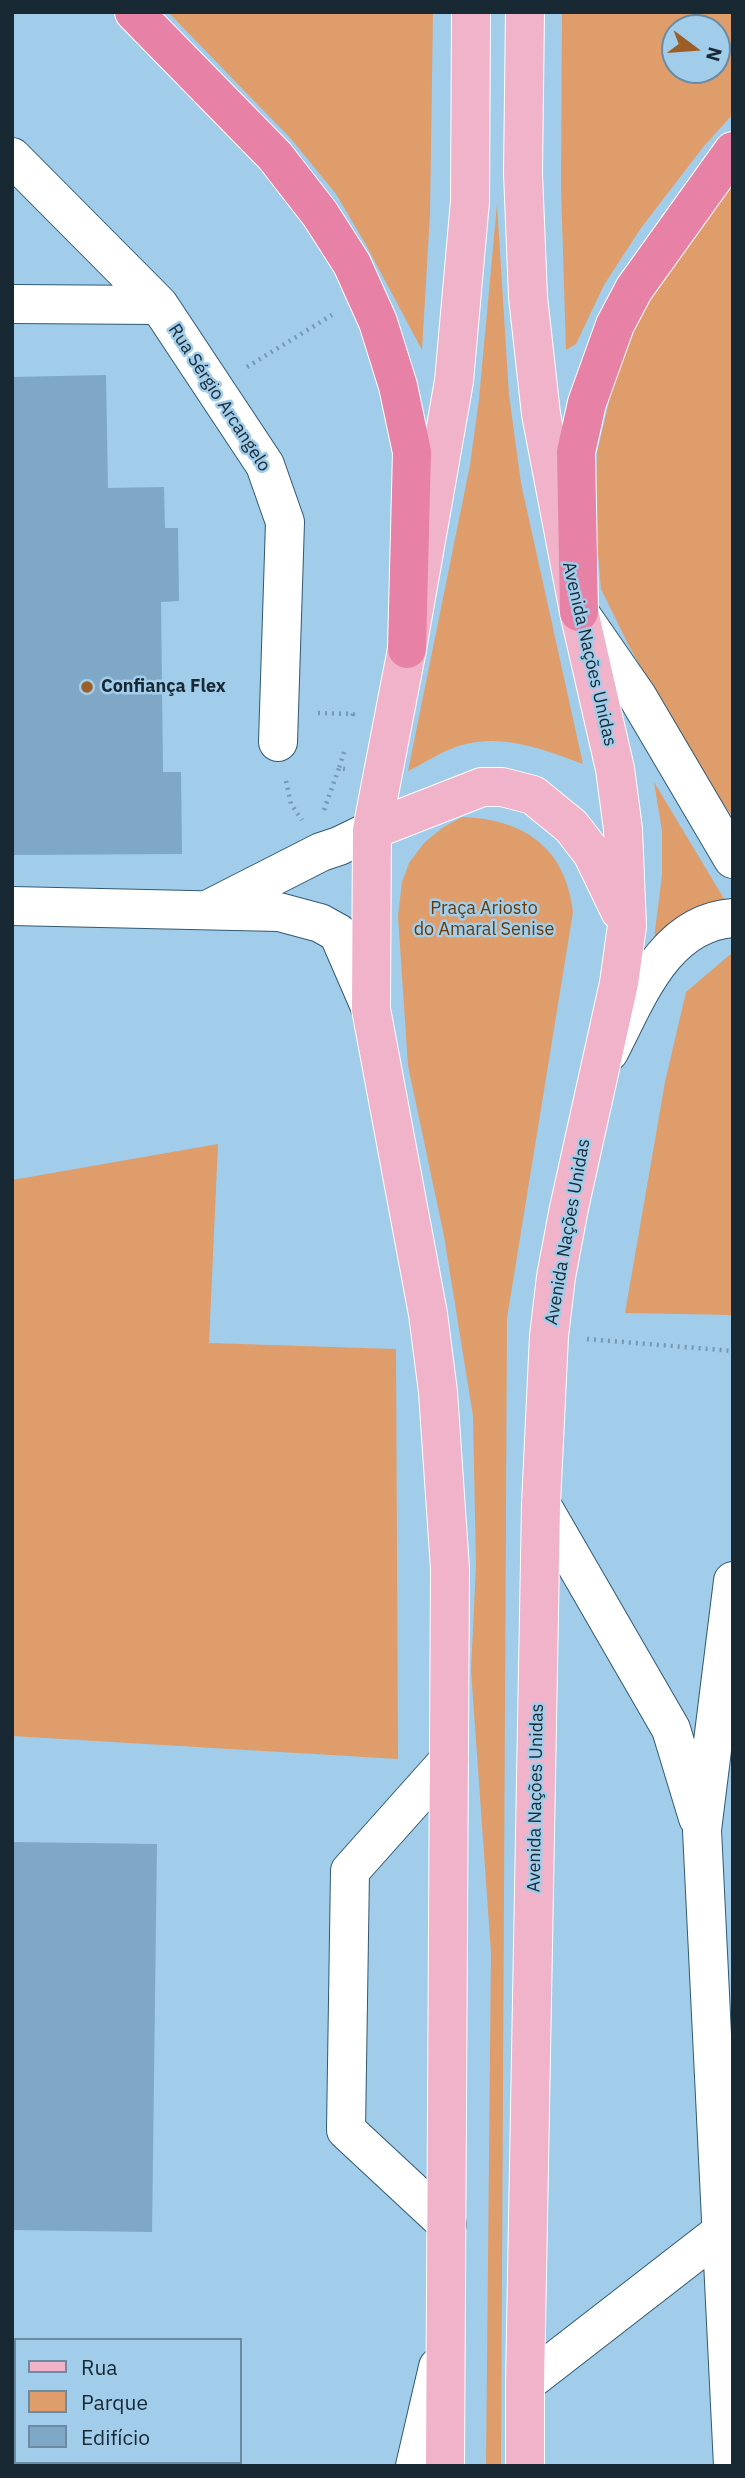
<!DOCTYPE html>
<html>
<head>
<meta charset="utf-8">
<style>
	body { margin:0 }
	#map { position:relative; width:745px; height:2478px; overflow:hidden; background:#a1cdea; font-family:"IBM Plex Sans",sans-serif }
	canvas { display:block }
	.frame { position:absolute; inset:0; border:14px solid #182934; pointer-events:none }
	.legend { position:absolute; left:14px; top:2338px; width:228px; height:126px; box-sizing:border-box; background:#a1cdea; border:2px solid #6a8ba1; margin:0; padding:9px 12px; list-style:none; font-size:21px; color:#182934 }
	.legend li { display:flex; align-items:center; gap:14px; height:35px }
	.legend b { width:35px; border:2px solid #6a8ba1 }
	.north { position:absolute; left:661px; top:14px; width:70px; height:70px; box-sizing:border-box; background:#a1cdea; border:2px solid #6a8ba1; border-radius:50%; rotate:106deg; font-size:19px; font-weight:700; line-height:28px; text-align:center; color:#182934 }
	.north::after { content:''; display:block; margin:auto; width:24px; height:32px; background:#9c5d26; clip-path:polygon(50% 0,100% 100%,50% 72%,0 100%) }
</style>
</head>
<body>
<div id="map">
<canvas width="745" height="2478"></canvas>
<div class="frame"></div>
<ul class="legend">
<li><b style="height:9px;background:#f1b3ca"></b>Rua</li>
<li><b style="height:19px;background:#de9d6b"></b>Parque</li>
<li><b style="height:19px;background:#7ea8c5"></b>Edifício</li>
</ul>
<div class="north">N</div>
</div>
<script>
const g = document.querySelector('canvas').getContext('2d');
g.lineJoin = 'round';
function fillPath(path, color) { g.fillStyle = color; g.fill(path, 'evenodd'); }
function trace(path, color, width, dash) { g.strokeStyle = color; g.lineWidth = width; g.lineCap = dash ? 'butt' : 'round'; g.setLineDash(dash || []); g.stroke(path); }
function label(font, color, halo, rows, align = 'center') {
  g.font = font + ' "IBM Plex Sans",sans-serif'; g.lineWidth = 5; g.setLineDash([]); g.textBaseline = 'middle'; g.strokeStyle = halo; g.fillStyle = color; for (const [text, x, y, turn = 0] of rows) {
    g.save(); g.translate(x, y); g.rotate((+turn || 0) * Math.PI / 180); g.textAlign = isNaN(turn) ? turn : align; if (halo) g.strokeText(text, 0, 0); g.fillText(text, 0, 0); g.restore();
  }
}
const green = new Path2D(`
	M168 12H433L430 214 422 350 365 243 336 194 292 140Z
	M562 12H733V114L704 146 641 228 604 285 576 344 566 350 561 188ZM717 28V70H675V28Z
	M733 181V817L706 781 629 646 601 589 595 519 597 453 612 389 637 324 671 264Z
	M497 204 509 395 521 483 583 764C546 750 502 733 462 745 443 750 425 763 408 771L470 465 479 399Z
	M654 782 726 902 654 939 662 875V831Z
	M462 817C524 819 566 848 573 912L507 1318 501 2466H486L491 1952 471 1670 476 1566 473 1416 444 1236 408 1066 398 916 402 882 409 863 424 843 442 828Z
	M733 952 732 1315 625 1313 665 1082 686 992Z
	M218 1144 209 1343 396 1349 398 1759 12 1736V1180Z`);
const building = new Path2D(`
	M106 375 108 488 164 487 165 528H178L179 601 161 602 163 772H181L182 854 12 855V377Z
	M12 1842 157 1844 152 2232 12 2230Z`);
const path = new Path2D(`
	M247 367 332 315
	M318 713 353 714 352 717
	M344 752 339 768 345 769
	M286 781 291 804 302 820
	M324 810 339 768
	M587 1339 733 1351`);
const minor = new Path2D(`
	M12 157 159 305 265 465 285 522 278 742
	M12 304 159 305
	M579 612 637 696 733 859
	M12 906 279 912 320 923 338 933 371 1009
	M211 908 321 852 339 846 372 830
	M609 1052C637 999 663 923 733 918
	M541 1504 671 1729 698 1818
	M447 2224 346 2130 350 1871 449 1760
	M525 2384 721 2232H733
	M415 2466 438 2367
	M733 2466 702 1830 733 1581`);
const major = new Path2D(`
	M372 830 482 787H502L533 795 571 826 592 853 620 911
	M445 2466 450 1569 438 1392 428 1314 371 1009 372 830 407 649 454 381 470 201 471 12
	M525 2466V2384L541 1504 549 1336 556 1277 569 1208 619 983 627 926 623 829 615 769 579 612 541 414 528 297 523 173 525 12`);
const highway = new Path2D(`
	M134 12 275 156 320 214 352 264 378 322 398 386 412 452 407 649
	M579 612 576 452 587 403 615 325 634 289 733 151`);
const markers = [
	[87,687,7,"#9c5d26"]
];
const streetNames = [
	["Rua Sérgio Arcangelo",219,398,57],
	["Avenida Nações Unidas",589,654,77],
	["Avenida Nações Unidas",568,1232,-80],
	["Avenida Nações Unidas",536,1798,-89]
];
const poiNames = [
	["Confiança Flex",101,687]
];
const parkNames = [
	["Praça Ariosto",484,909],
	["do Amaral Senise",484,930]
];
fillPath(green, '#de9d6b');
fillPath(building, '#7ea8c5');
trace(minor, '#315972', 40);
trace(major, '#fff', 40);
trace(highway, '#fff', 40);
trace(path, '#7699b1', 4.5, [2, 5]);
trace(minor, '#fff', 38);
trace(major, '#f1b3ca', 38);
trace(highway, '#e881a6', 38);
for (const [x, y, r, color] of markers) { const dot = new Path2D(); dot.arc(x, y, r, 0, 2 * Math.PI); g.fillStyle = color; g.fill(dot); trace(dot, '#a1cdea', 2.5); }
label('18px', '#182934', '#a1cdea', streetNames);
label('bold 18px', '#182934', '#a1cdea', poiNames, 'left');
label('18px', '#6c3802', '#a1cdea', parkNames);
</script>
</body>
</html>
